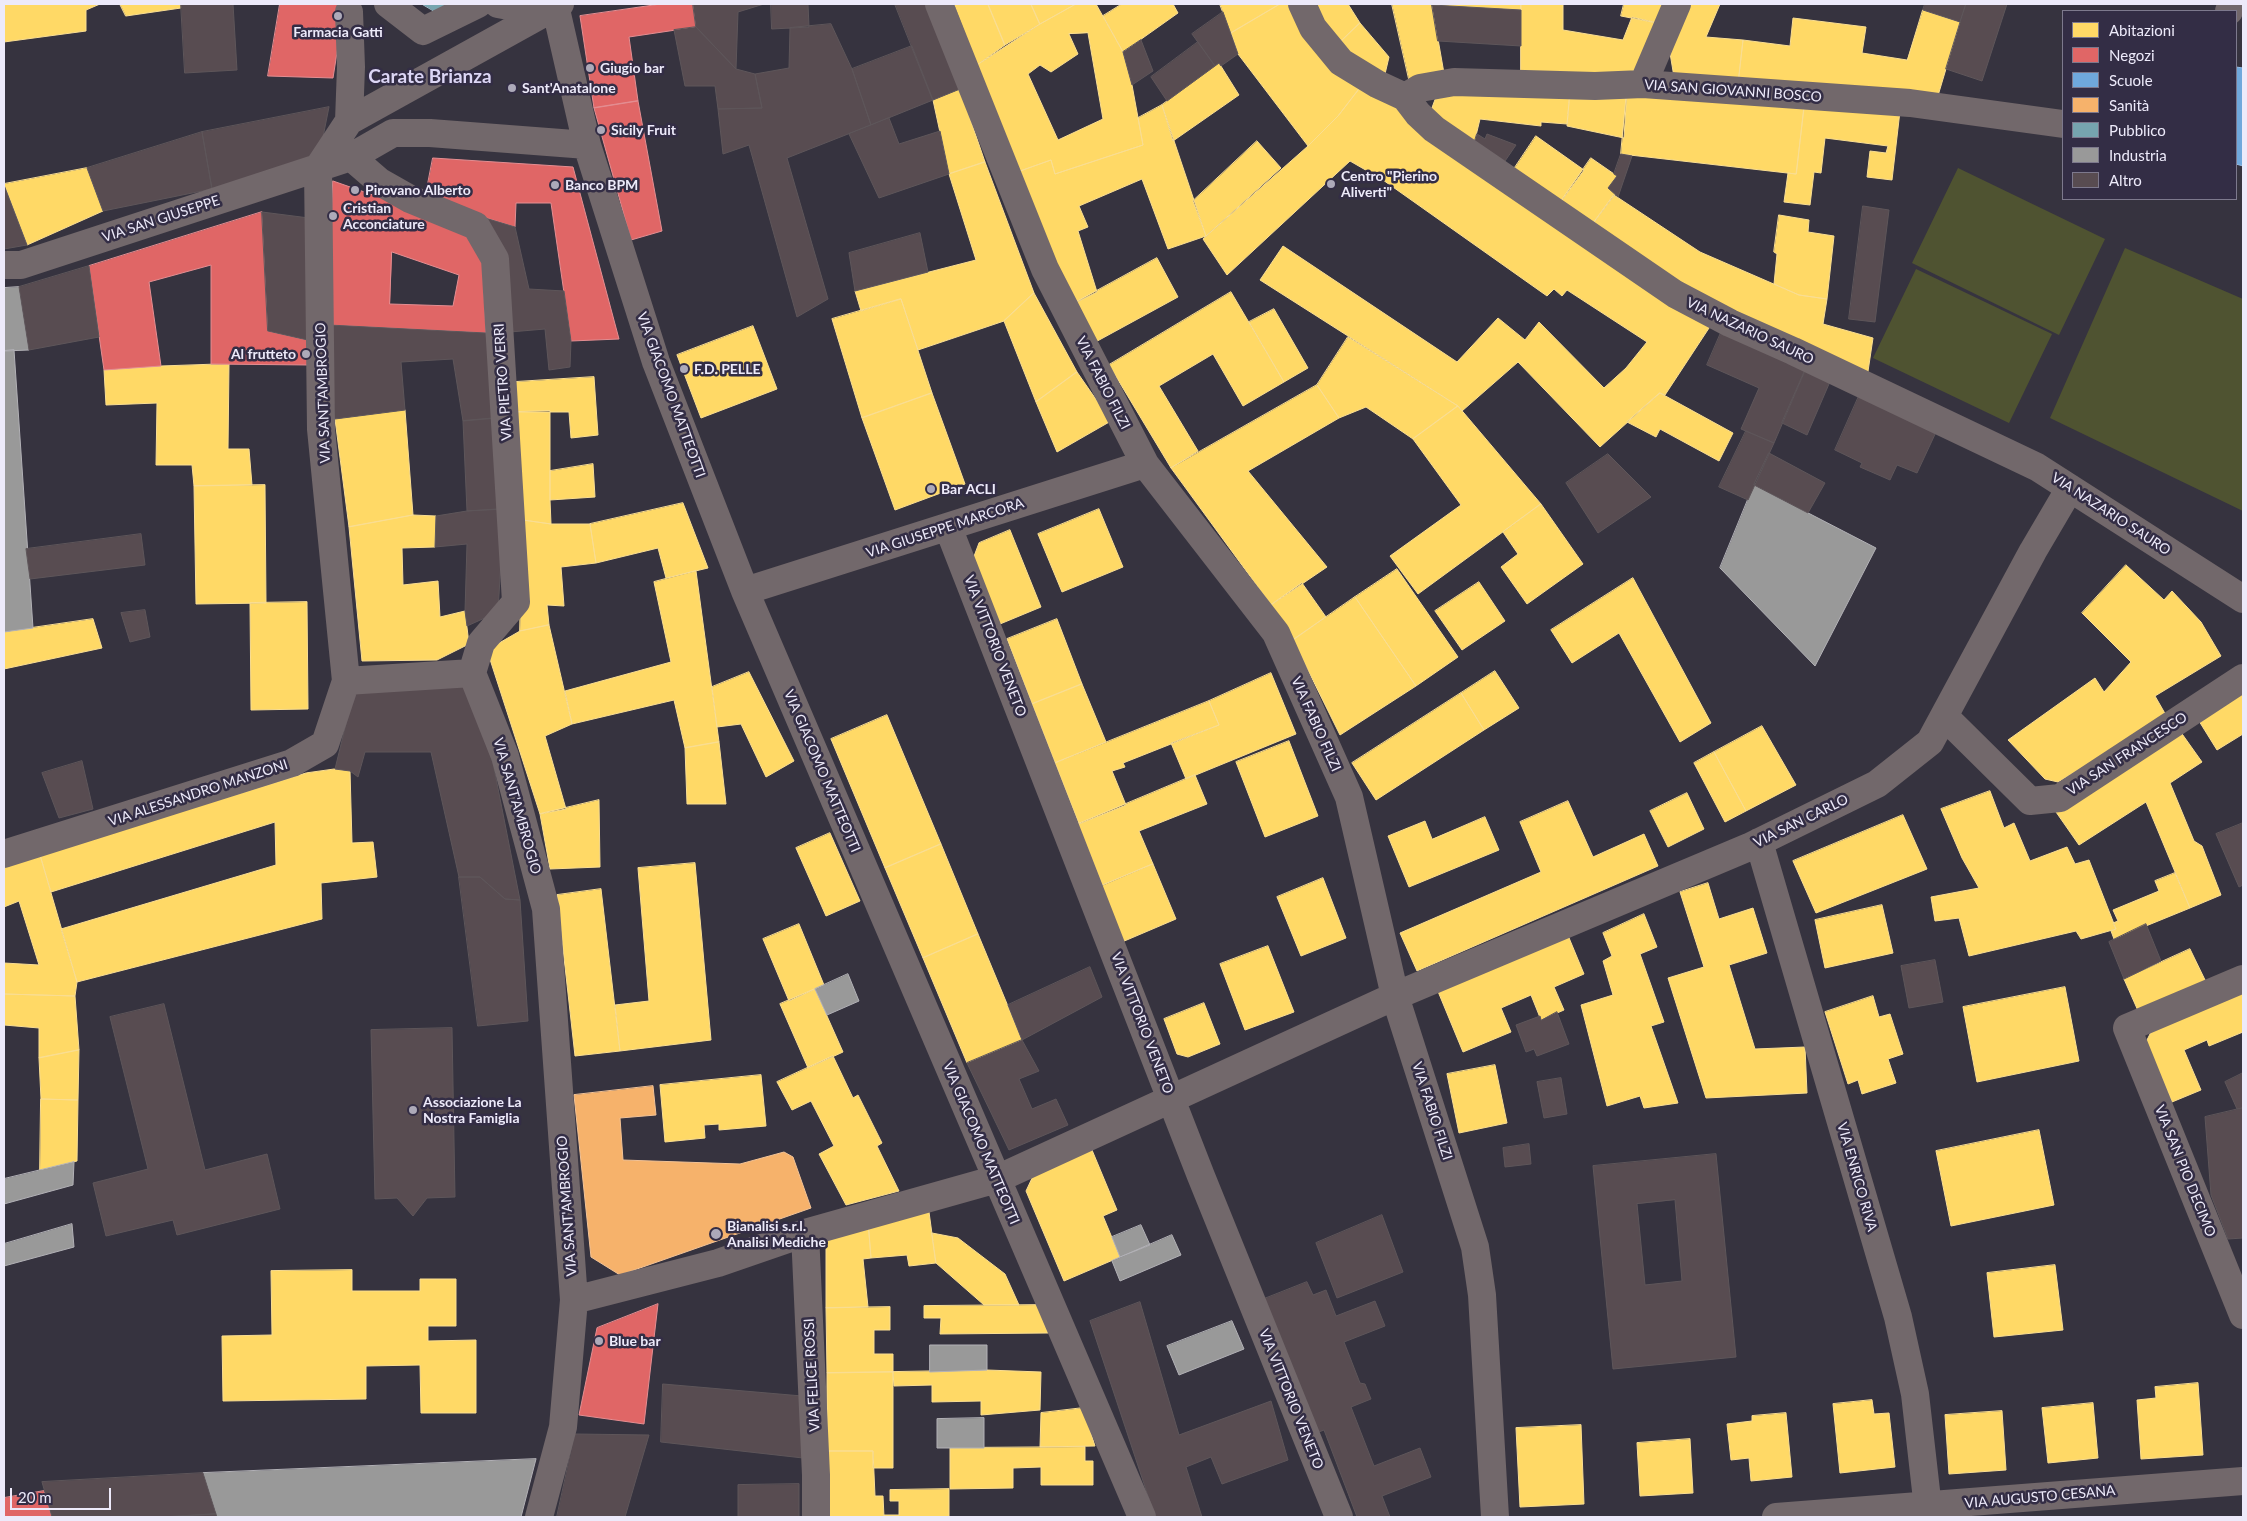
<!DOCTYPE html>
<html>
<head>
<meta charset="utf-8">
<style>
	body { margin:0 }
	#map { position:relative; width:2247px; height:1521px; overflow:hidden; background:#36333f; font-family:Lato,sans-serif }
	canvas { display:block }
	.frame { position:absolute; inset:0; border:5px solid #edeafa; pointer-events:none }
	.legend { position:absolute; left:2062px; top:10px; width:175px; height:190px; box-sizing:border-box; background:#332d45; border:1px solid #7d798d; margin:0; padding:6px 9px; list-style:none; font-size:15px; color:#edeafa }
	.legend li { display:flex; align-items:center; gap:10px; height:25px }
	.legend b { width:25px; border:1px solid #7d798d }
	.scale { position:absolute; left:10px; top:1488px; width:101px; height:22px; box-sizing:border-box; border:2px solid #edeafa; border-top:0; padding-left:6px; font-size:15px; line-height:18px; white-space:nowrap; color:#edeafa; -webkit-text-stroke:4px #332d45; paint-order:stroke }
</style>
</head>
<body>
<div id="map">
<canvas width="2247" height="1521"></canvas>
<div class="frame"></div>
<ul class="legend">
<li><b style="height:14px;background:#ffd966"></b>Abitazioni</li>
<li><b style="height:14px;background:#e06666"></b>Negozi</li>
<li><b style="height:14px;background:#6fa8dc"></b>Scuole</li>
<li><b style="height:14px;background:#f6b26b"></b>Sanità</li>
<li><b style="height:14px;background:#76a5af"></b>Pubblico</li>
<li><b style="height:14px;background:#999"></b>Industria</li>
<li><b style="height:14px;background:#584c51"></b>Altro</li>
</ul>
<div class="scale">20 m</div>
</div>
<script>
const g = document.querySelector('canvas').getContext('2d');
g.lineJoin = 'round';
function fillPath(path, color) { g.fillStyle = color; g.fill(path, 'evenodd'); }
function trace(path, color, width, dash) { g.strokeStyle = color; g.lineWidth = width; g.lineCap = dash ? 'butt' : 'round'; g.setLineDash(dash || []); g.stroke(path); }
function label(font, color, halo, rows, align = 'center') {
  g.font = font + ' Lato,sans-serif'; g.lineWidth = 5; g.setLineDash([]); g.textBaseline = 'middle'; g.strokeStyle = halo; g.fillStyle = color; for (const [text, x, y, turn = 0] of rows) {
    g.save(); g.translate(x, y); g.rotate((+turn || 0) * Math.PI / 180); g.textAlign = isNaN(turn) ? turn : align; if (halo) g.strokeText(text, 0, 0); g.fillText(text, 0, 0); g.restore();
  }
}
const green = new Path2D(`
	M1958 168 2105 239 2059 335 1912 263Z
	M2125 248 2243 299V511L2050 418Z
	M1916 269 2052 334 2009 423 1873 358Z`);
const homes = new Path2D(`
	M4 4H100L86 10V31L4 42Z
	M120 4H181V8L126 16Z
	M954 4H988L1005 45 977 65Z
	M988 4H1031L1040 24 1005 45Z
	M1031 4H1076L1040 24Z
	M1076 4H1096L1123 52 1132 85 1143 145 1055 174 1051 160 1020 171 977 65 1040 24ZM1088 33 1103 119 1058 140 1028 74 1040 65 1051 72 1078 54 1069 34Z
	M1122 4H1173L1178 13 1123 52 1103 16Z
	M1220 4H1280L1231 33Z
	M1280 4H1294L1363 84 1338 116 1308 146 1238 54 1231 33Z
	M1310 4H1348L1360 23 1333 49Z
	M1392 4H1521V10L1432 5 1445 79H1409Z
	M1521 4H1563V30L1623 40 1632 17 1662 24 1644 63 1630 73 1521 77Z
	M1624 4H1671L1662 24 1621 16Z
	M1681 4H1720L1706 37 1743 40 1738 84 1674 77 1667 35Z
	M1923 10 1960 22 1937 99 1738 84 1743 40 1790 46 1793 18 1866 27 1862 53 1907 60Z
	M1360 23 1389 57 1385 74 1333 49Z
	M1219 63 1239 95 1173 141 1162 105Z
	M1363 84 1711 325 1665 395 1660 393 1600 447 1518 362 1462 411 1458 406 1260 280 1283 246 1457 362 1498 318 1525 340 1539 322 1604 388 1626 368 1647 342 1567 290 1562 296 1554 289 1547 296 1383 180 1350 161 1227 275 1203 239 1308 146 1338 116Z
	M1485 87 1570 91 1567 124 1541 122V126L1480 119 1473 148 1430 113 1436 97Z
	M960 89 985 162 949 174 933 100Z
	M1627 90 1624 138 1567 126 1570 91Z
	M1627 90 1805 100 1796 174 1621 154Z
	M1805 100 1900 111 1892 180 1867 177 1870 151 1886 153 1888 146 1825 138 1821 173 1814 172 1810 205 1784 202 1788 173 1796 174Z
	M1162 105 1206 236 1168 249 1142 179 1079 206 1088 227 1078 231 1097 292 1069 306 1020 171 1051 160 1055 174 1143 145 1138 118Z
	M1536 136 1584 170 1557 207 1510 175Z
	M1257 141 1281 168 1206 236 1193 201Z
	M1591 158 1617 176 1608 188 1616 193 1589 229 1557 207Z
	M985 162 1034 293 1004 321 918 350 901 299 861 311 855 291 976 260 949 174Z
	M87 168 103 211 27 245 4 184Z
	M1614 195 1700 252 1799 295 1827 299 1823 324 1873 338 1867 378 1679 289 1589 229Z
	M1779 215 1809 220 1808 232 1834 236 1827 299 1799 295 1774 284 1777 254 1774 252Z
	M1157 258 1178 297 1090 345 1069 306Z
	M1231 292 1284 382 1243 406 1213 354 1159 386 1198 451 1171 468 1109 365Z
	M1034 293 1077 372 1036 402 1004 321Z
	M901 299 932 393 862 418 832 319Z
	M1274 309 1308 368 1284 382 1249 322Z
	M753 326 777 389 701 418 677 355Z
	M1348 337 1458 406 1413 439 1366 407 1339 418 1317 385Z
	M229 364 228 449H249L252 485 194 486 192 465H156L157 403 106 405 104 370 161 366Z
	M1077 372 1111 421 1057 452 1036 402Z
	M594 377 598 435 571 438 569 412H516L515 382Z
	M1317 385 1339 418 1248 471 1327 567 1271 605 1171 468Z
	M932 393 965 484 895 510 862 418Z
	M1660 393 1733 433 1719 461 1660 429 1656 437 1627 422Z
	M1458 406 1541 504 1418 594 1390 556 1461 505 1413 439Z
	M405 410 413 515 349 527 335 419Z
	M550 411V500L551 524 523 520 516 412Z
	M593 464 595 497 550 500V471Z
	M265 485 266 603 196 604 194 486Z
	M683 503 708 568 666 578 658 548 596 563 590 524Z
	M1541 504 1583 564 1527 604 1501 567 1518 554 1503 532Z
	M1099 509 1123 567 1062 592 1038 534Z
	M413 515 436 516 435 547 402 548 403 585 438 581 440 617 465 611 469 644 437 660 362 661 349 527Z
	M523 520 551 524H590L596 563 561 567 564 606 547 605 549 625 520 631Z
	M1010 530 1041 607 1000 624 973 559 979 543Z
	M2126 565 2164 600 2172 591 2201 622 2221 656 2155 696 2167 717 2058 782 2045 779 2008 740 2095 678 2104 692 2131 662 2082 613Z
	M1397 569 1458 657 1416 686 1355 597Z
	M696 571 719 742 685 748 674 700 572 724 565 691 671 662 654 582Z
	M1633 578 1711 723 1680 742 1619 633 1572 663 1551 630Z
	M1479 582 1505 621 1462 650 1435 611Z
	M1302 583 1326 617 1293 640 1271 605Z
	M1355 597 1416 686 1340 735 1293 640Z
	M307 602 308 709 251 710 250 603Z
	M93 619 102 648 4 669V632Z
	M1057 619 1082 684 1032 704 1007 639Z
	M549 625 572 724 545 736 566 809 540 814 487 650 520 631Z
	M1495 671 1519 708 1484 730 1461 693Z
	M749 672 794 761 766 777 741 724 717 727 712 687Z
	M1271 673 1296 734 1186 779 1171 743 1219 725 1209 701Z
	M1082 684 1106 742 1055 763 1032 704Z
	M1461 693 1484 730 1376 800 1352 763Z
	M2243 693V734L2217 750 2199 721Z
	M1209 701 1219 725 1123 763 1125 767 1112 771 1126 805 1079 824 1055 763Z
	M887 715 941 844 885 868 831 739Z
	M1762 726 1796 785 1746 811 1714 752Z
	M2180 731 2202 762 2170 783 2194 841 2202 846 2221 895 2190 908 2146 802 2079 845 2056 812Z
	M1289 741 1318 816 1265 837 1236 762Z
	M719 742 726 804H687L685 748Z
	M1714 752 1746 811 1725 822 1694 763Z
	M335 769 350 771 352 843 373 842 377 877 321 883 322 919 77 982 61 929 276 865 275 822 51 892 40 855 306 773Z
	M1195 775 1207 804 1139 831 1153 864 1102 885 1078 824Z
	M1990 791 2004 828 2014 823 2030 861 2067 847 2075 864 2089 860 2116 929 2081 939 2076 931 1969 956 1959 918 1935 921 1931 897 1979 888 1962 858 1941 809Z
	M1687 793 1704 829 1668 847 1650 811Z
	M599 800 600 867 550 869 540 814Z
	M1568 801 1593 857 1644 834 1658 866 1417 971 1400 933 1541 872 1520 822Z
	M1903 815 1927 869 1816 913 1793 861Z
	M1485 817 1499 850 1409 887 1388 836 1425 821 1432 839Z
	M830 833 860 901 826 916 796 848Z
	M941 844 978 934 923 958 885 868Z
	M40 855 77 982 75 996 4 994V963L39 965 19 901 4 907V868Z
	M695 863 711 1040 620 1051 615 1005 649 1001 638 868Z
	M1153 864 1176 919 1122 942 1099 887Z
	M2175 873 2190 908 2114 939 2111 931 2116 929 2113 923 2118 921 2113 910 2159 891 2155 881Z
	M1323 878 1346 938 1301 956 1277 897Z
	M1708 883 1719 919 1753 908 1767 953 1729 965 1755 1049 1805 1047 1807 1093 1706 1098 1668 978 1704 967 1680 892Z
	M601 889 620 1051 575 1056 557 895Z
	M1882 905 1893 953 1825 968 1815 920Z
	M1644 914 1657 947 1640 954 1664 1022 1651 1026 1678 1103 1644 1108 1640 1096 1607 1106 1581 1005 1613 995 1603 961 1612 956 1603 933Z
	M799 924 824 985 789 1001 763 939Z
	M1567 933 1584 974 1554 987 1564 1010 1541 1020 1531 995 1501 1008 1511 1032 1463 1052 1437 989Z
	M978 934 1022 1040 967 1063 923 958Z
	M1268 946 1294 1012 1245 1030 1220 964Z
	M2190 949 2206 982 2139 1013 2124 979Z
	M2065 987 2079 1061 1977 1082 1963 1007Z
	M815 989 843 1052 808 1068 780 1004Z
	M2243 989V1032L2209 1046 2207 1040 2184 1050 2201 1090 2172 1102 2146 1042 2152 1030Z
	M4 994 75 996 79 1050 39 1058V1028L4 1025Z
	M1873 996 1879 1017 1890 1014 1903 1054 1888 1059 1896 1083 1862 1094 1858 1080 1848 1084 1825 1012Z
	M1204 1003 1220 1044 1188 1057 1177 1054 1164 1019Z
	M79 1050 78 1100 41 1099 39 1058Z
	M833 1056 853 1098 858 1095 882 1143 877 1146 899 1191 846 1205 819 1154 834 1146 811 1101 792 1110 777 1082Z
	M1495 1065 1507 1123 1459 1133 1447 1074Z
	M761 1075 766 1126 719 1130V1124L704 1125 705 1138 665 1142 660 1085Z
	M41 1099 78 1100 77 1161 40 1170Z
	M2039 1130 2054 1205 1951 1226 1936 1151Z
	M1092 1150 1117 1210 1103 1216 1120 1257 1064 1281 1026 1191 1034 1174Z
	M929 1212 936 1263 909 1266 907 1255 871 1258 868 1221Z
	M868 1221 871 1258 863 1259 868 1307 826 1308V1234Z
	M932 1233 958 1238 1005 1274 1019 1305H984L936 1263Z
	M2055 1265 2063 1330 1994 1337 1987 1273Z
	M352 1270V1291H420V1279H456V1326H428V1341L476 1340V1413H421L420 1365 366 1366V1399L223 1401 222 1336 272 1335 271 1271Z
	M1037 1305 1048 1333 940 1334 941 1318H924V1306Z
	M890 1307V1330H874V1354H893V1372L827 1373 826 1308Z
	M987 1370 1041 1372 1040 1410 981 1415V1401L932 1402V1385L894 1386 893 1372Z
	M893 1372V1468H873V1451H827V1373Z
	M2198 1383 2203 1455 2141 1459 2137 1400 2156 1398 2155 1387Z
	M1872 1400 1874 1414 1889 1413 1895 1467 1840 1473 1833 1404Z
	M2093 1403 2098 1458 2048 1463 2042 1408Z
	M1083 1408 1095 1446 1040 1447 1041 1413Z
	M2002 1411 2006 1470 1949 1474 1945 1415Z
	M1786 1413 1792 1477 1751 1481 1749 1458 1731 1460 1727 1424 1752 1421V1416Z
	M1581 1425 1584 1504 1520 1507 1516 1428Z
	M1690 1439 1693 1493 1640 1496 1637 1443Z
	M1085 1447V1461H1093V1485H1041V1467L1013 1468V1488L950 1489V1448Z
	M827 1451H873L875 1496H883L884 1517H828Z
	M949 1489V1517H884V1515H899V1501H890V1490Z`);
const shops = new Path2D(`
	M280 4H340L343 14 333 78 268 76Z
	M661 4H693L696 27 629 37 638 101 594 108 580 16Z
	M638 101 662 231 631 240 594 108Z
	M433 158 573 167 619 339 571 341 551 203H516L515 227 425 199Z
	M333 181 470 229 482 253 486 333 329 325ZM392 252 459 275 453 306 390 304Z
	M262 212 268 331 312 341 310 365 211 364V265L149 282 161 366 104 370 89 266Z
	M658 1304 644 1424 579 1415 597 1328Z
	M44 1491 52 1517H4V1498Z`);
const schools = new Path2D(`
	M2236 67 2243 68V166L2236 164Z`);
const health = new Path2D(`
	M653 1086 656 1115 620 1118 623 1160 740 1164 784 1152 793 1157 811 1208 620 1275 591 1257 574 1095Z`);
const public = new Path2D(`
	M422 4H448L441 15Z`);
const industry = new Path2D(`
	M19 287 29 350 4 351V288Z
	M14 350 33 628 4 632V351Z
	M1754 485 1876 548 1815 666 1720 568Z
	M848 974 859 1001 827 1015 815 989Z
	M74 1162 73 1185 4 1204V1179Z
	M72 1224 74 1247 4 1266V1244Z
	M1141 1225 1150 1245 1120 1257 1112 1237Z
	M1172 1235 1181 1255 1120 1281 1112 1261Z
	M1232 1321 1244 1349 1179 1375 1167 1346Z
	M930 1345H987V1370L930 1372Z
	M984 1418V1448H937V1419Z
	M536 1459 521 1517H217L203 1473Z`);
const building = new Path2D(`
	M181 4H233L237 70 185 73Z
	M693 4H764L738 12 736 69 696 27Z
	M771 4H808L809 27 772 29Z
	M895 4H927L960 89 933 100Z
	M1925 4H1966L1960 22 1923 10Z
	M1966 4H2007L1982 81 1946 69Z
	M1432 5 1521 10V46L1438 41Z
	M1223 12 1238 54 1221 66 1219 63 1215 66 1192 34Z
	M831 24 852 69 871 125 787 158 828 299 797 317 749 145 723 154 718 109 762 108 755 74 789 68 790 28Z
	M696 27 736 69 755 74 762 108 718 109 715 86H685L674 30Z
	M1141 40 1153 71 1132 85 1123 52Z
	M1198 42 1215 66 1167 101 1151 77Z
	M912 46 933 100 871 125 852 69Z
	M329 107 323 137 305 164 212 189 202 132Z
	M889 118 899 144 940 131 949 174 879 198 849 134Z
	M202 132 212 189 103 211 87 168Z
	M1477 134 1485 139 1487 134 1516 145 1503 164 1474 144Z
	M1621 154 1632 156 1618 197 1608 188 1617 176 1614 174Z
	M4 185 27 245 4 249Z
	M1863 206 1889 210 1875 322 1849 319Z
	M262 212 309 218 312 341 268 331Z
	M485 218 515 227 529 289 564 291 571 341 570 367 549 370 545 329 510 332Z
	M920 233 928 272 855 291 849 253Z
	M89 266 99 337 29 350 19 287Z
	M329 325 486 333 497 418 463 421 453 359 401 362 405 410 335 419Z
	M1723 328 1807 366 1774 443 1741 429 1759 388 1707 365Z
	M1807 366 1832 377 1807 435 1782 423Z
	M1859 396 1937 430 1917 473 1897 465 1890 480 1860 467 1862 463 1835 450Z
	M497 418 504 509 467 511 463 421Z
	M1746 431 1774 443 1748 500 1719 487Z
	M1769 453 1825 483 1808 513 1754 485Z
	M1608 454 1651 497 1598 533 1566 483Z
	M504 509 498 612 467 626 465 611 467 544 435 547 436 516 467 511Z
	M141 534 145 565 30 579 26 549Z
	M145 610 150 637 130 642 121 613Z
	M465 682 493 763 520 900 505 899 480 877H459L431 752H365L358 777 350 771 335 769 354 691Z
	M82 761 93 809 59 818 42 773Z
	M2243 823V885L2239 887 2216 834Z
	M459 877H480L505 899 520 900 528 1021 478 1026Z
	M2146 924 2161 961 2124 979 2109 942Z
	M1935 960 1943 1002 1909 1008 1901 966Z
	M1090 967 1102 997 1022 1040 1008 1005Z
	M164 1004 205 1170 267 1154 280 1209 177 1235 173 1220 106 1236 93 1183 148 1169 110 1017Z
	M1557 1012 1569 1044 1537 1056 1534 1049 1526 1052 1516 1025 1540 1016 1541 1020Z
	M452 1028 455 1197 427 1198 413 1216 397 1198 375 1199 371 1030Z
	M1022 1040 1039 1071 1019 1079 1032 1109 1056 1099 1068 1125 1009 1150 967 1063Z
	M2243 1073V1108L2237 1109 2225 1082Z
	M1561 1078 1567 1114 1544 1118 1537 1082Z
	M2243 1108V1238L2228 1239 2211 1195 2205 1117Z
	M1529 1144 1531 1164 1505 1167 1503 1148Z
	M1716 1154 1736 1357 1613 1369 1593 1166ZM1675 1200 1682 1281 1645 1285 1637 1204Z
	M1382 1215 1403 1272 1337 1298 1316 1243Z
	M1307 1282 1313 1295 1326 1290 1336 1316 1375 1301 1385 1326 1344 1342 1360 1383 1365 1384 1371 1399 1351 1407 1374 1466 1420 1448 1431 1477 1382 1496 1390 1517H1357L1324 1430 1311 1435 1259 1301Z
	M1140 1302 1179 1435 1271 1401 1288 1460 1222 1484 1211 1457 1186 1467 1202 1517H1155L1090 1321Z
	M663 1384 802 1396 803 1458 661 1442Z
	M575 1434 649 1435 625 1517H557Z
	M203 1473 216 1514 162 1517H52L42 1482Z
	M799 1484V1517H738V1485Z
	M216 1514 217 1517H162Z`);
const minor = new Path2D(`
	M388 4 423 31 478 4
	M498 4 514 7 551 6
	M939 4 1045 269 1145 464 1276 633 1349 797 1395 996 1475 1247 1482 1295 1495 1517
	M1302 4 1313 28 1341 62 1377 84 1405 97 1418 114 1434 129 1675 294 1730 323 1793 351 2037 467 2243 599
	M555 5 587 145 656 362 745 591 1142 1517
	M2229 11 2232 4
	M1643 84 1677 4
	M1405 97 1420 88 1454 82 1595 86 1643 84 1910 103 2063 124
	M349 121 560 4
	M351 157 380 182 410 199 476 226 495 259 516 602 481 643 472 673
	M318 168 321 429 346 681 472 673 505 756 546 909 574 1300 563 1427 539 1517
	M318 168 349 121 351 67 349 12
	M4 265H21L351 157 393 133H430L587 145
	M948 527 1201 1176 1339 1517
	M745 591 1145 464
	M1945 717 2030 801 2060 798 2243 678
	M1759 842 1898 1317 1915 1394 1929 1517
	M4 854 292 763 325 744 346 681
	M2243 979 2127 1028 2243 1315
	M805 1233 816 1475V1517
	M574 1300 718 1263 805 1233 997 1179 1395 996 1749 847 1877 784 1930 742 2033 551 2070 488
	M1776 1517 2243 1481`);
const markers = [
	[338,16,5,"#adaab9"],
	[590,68,5,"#adaab9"],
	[512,88,5,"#adaab9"],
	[601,130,5,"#adaab9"],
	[1331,184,5,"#adaab9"],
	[555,185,5,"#adaab9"],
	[355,190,5,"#adaab9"],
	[333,216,5,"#adaab9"],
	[306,354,5,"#adaab9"],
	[684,369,5,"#adaab9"],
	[931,489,5,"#adaab9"],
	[413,1110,5,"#adaab9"],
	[716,1234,6,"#adaab9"],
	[599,1341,5,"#adaab9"]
];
const poiNames = [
	["Farmacia Gatti",338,32,"center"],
	["Giugio bar",600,68],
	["Sant'Anatalone",522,88],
	["Sicily Fruit",611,130],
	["Centro \"Pierino",1341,176],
	["Aliverti\"",1341,192],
	["Banco BPM",565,185],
	["Pirovano Alberto",365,190],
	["Cristian",343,208],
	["Acconciature",343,224],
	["Al frutteto",296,354,"right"],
	["F.D. PELLE",694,369],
	["Bar ACLI",941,489],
	["Associazione La",423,1102],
	["Nostra Famiglia",423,1118],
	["Bianalisi s.r.l.",727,1226],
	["Analisi Mediche",727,1242],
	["Blue bar",609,1341]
];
const streetNames = [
	["VIA SAN GIOVANNI BOSCO",1733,91,4],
	["VIA SAN GIUSEPPE",161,219,-18],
	["VIA NAZARIO SAURO",1750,331,25],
	["VIA PIETRO VERRI",503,382,-94],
	["VIA FABIO FILZI",1103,383,63],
	["VIA SANT'AMBROGIO",323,393,-92],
	["VIA GIACOMO MATTEOTTI",671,395,70],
	["VIA NAZARIO SAURO",2111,514,33],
	["VIA GIUSEPPE MARCORA",945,528,-18],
	["VIA VITTORIO VENETO",995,646,69],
	["VIA FABIO FILZI",1316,724,66],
	["VIA SAN FRANCESCO",2127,754,-33],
	["VIA GIACOMO MATTEOTTI",822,771,67],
	["VIA ALESSANDRO MANZONI",198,793,-18],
	["VIA SANT'AMBROGIO",517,806,74],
	["VIA SAN CARLO",1801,821,-26],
	["VIA VITTORIO VENETO",1142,1023,69],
	["VIA FABIO FILZI",1432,1111,72],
	["VIA GIACOMO MATTEOTTI",981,1143,67],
	["VIA SAN PIO DECIMO",2185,1171,68],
	["VIA ENRICO RIVA",1857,1177,74],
	["VIA SANT'AMBROGIO",567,1206,-94],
	["VIA FELICE ROSSI",812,1375,-93],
	["VIA VITTORIO VENETO",1291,1399,68],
	["VIA AUGUSTO CESANA",2040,1497,-5]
];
const districtNames = [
	["Carate Brianza",430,77]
];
fillPath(green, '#4f5331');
fillPath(homes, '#ffd966');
trace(homes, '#fade92', 1);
fillPath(shops, '#e06666');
trace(shops, '#e48e92', 1);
fillPath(schools, '#6fa8dc');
trace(schools, '#95bce5', 1);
fillPath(health, '#f6b26b');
trace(health, '#f3c396', 1);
fillPath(public, '#76a5af');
trace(public, '#9abac6', 1);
fillPath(industry, '#999');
trace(industry, '#b2b1b6', 1);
fillPath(building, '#584c51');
trace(building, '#5e565a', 1);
trace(minor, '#72686b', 28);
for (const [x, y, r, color] of markers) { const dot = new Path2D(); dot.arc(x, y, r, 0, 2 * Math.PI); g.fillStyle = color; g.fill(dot); trace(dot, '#332d45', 2); }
label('bold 14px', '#edeafa', '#332d45', poiNames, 'left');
label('14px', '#edeafa', '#332d45', streetNames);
label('bold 19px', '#dcd6f5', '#332d45', districtNames);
</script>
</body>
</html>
